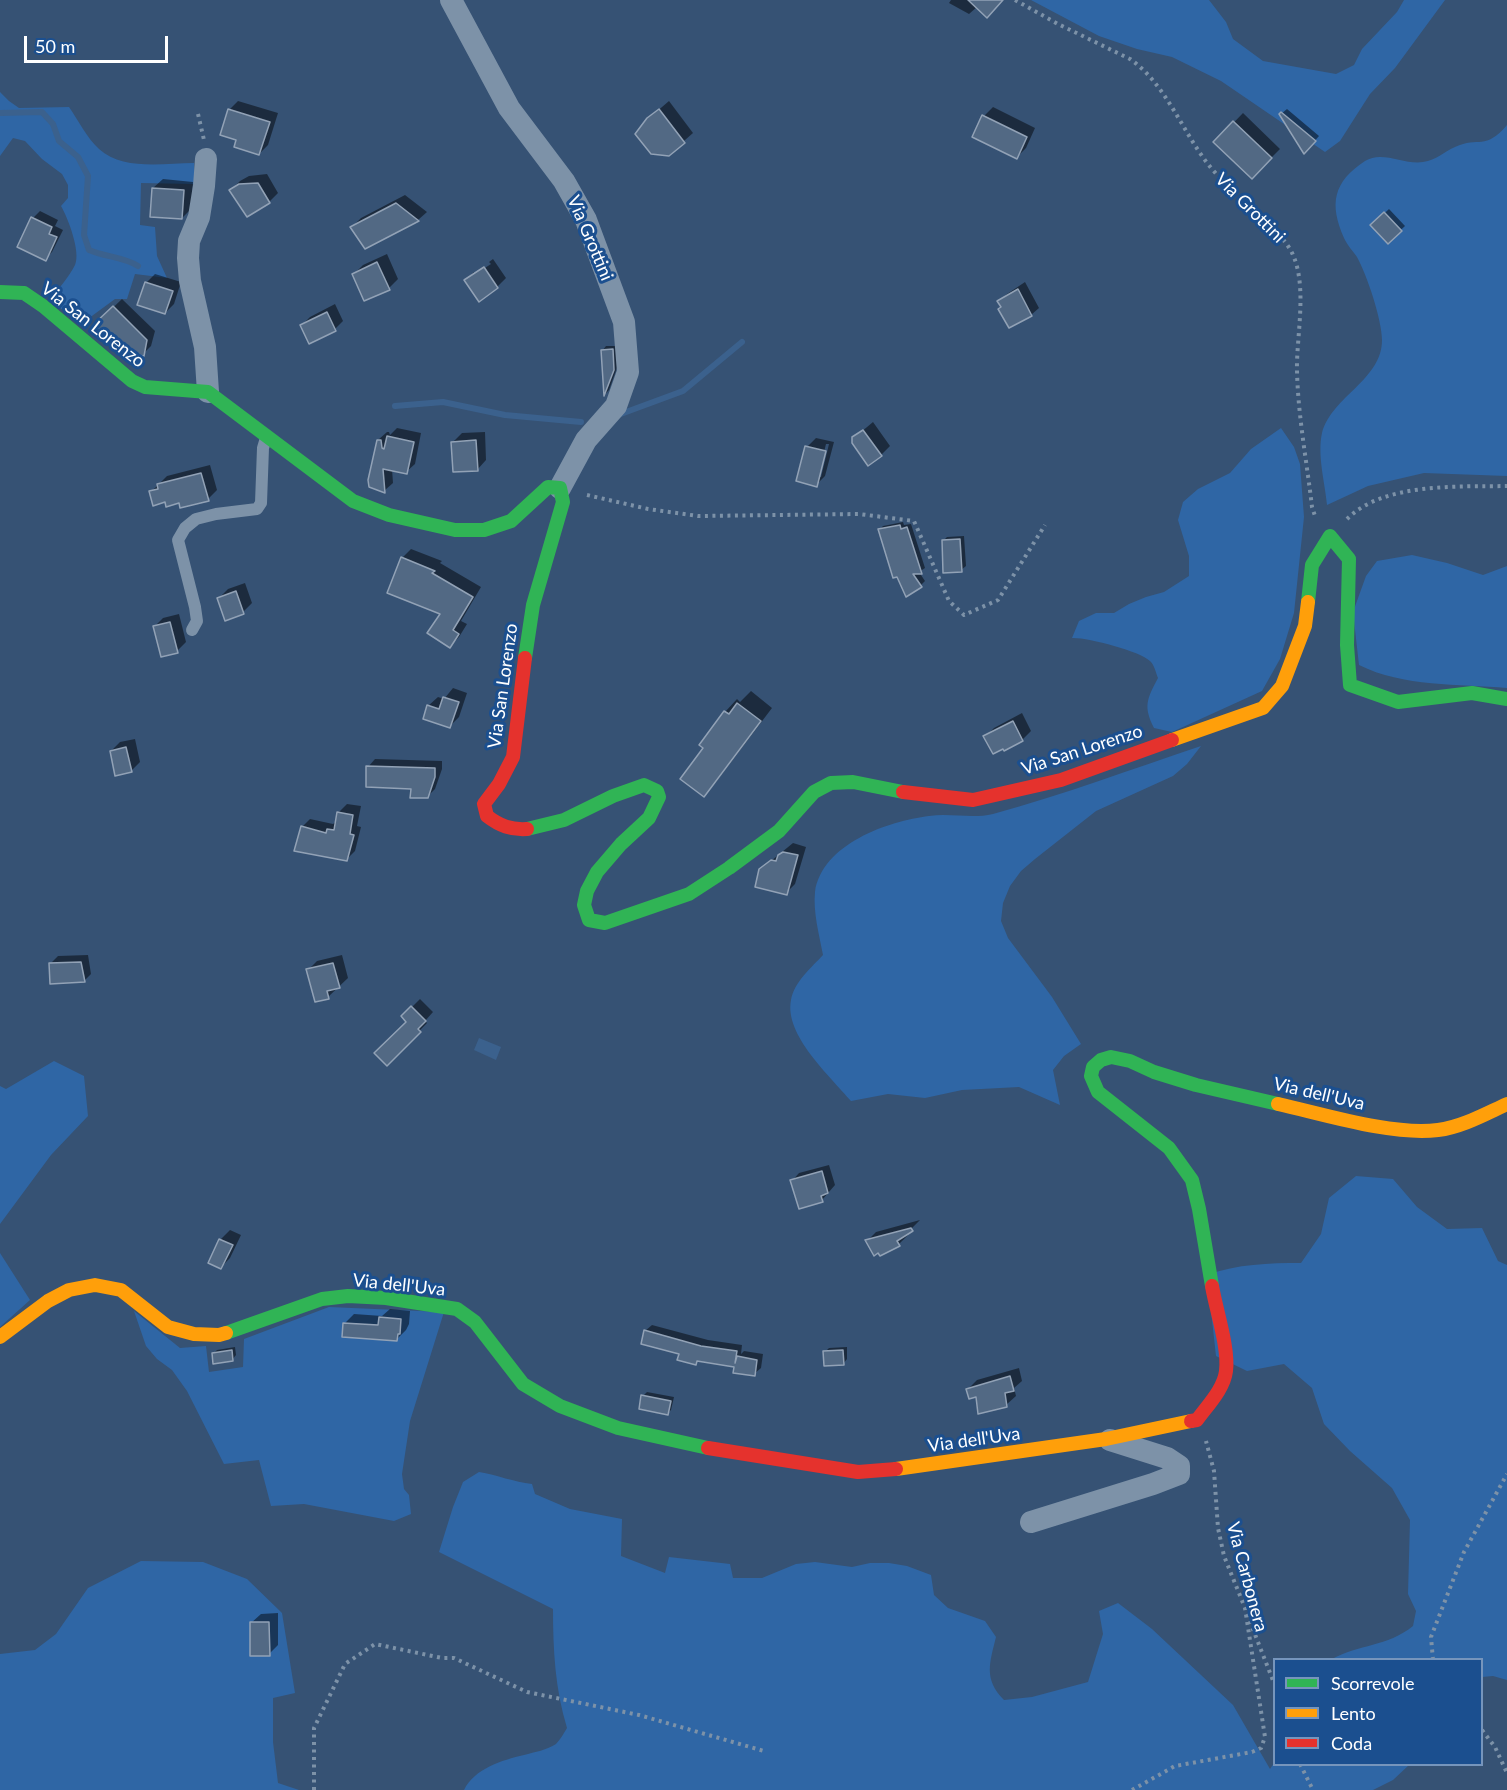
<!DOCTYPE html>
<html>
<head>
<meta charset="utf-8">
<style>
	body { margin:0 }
	#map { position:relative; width:1507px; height:1790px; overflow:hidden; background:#365274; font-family:Lato,sans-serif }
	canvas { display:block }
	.legend { position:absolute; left:1273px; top:1658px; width:210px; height:108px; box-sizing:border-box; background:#1b4f8f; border:2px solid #7695bc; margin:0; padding:8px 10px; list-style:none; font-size:18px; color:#fff }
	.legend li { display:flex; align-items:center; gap:12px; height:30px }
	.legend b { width:30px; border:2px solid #7695bc }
	.scale { position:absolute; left:24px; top:36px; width:144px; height:27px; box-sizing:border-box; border:3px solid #fff; border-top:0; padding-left:8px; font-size:18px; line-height:21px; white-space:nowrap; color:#fff; -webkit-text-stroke:4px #1b4f8f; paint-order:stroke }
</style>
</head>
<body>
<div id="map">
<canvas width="1507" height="1790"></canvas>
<ul class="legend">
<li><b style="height:8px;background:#30b455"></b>Scorrevole</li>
<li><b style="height:8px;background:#ff9f0a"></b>Lento</li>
<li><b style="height:8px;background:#e5322d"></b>Coda</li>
</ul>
<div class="scale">50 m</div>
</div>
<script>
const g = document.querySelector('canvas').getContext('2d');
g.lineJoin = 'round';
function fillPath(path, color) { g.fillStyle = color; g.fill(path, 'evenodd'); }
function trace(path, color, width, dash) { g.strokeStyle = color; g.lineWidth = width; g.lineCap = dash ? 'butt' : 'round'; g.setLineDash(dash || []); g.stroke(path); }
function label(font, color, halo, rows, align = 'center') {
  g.font = font + ' Lato,sans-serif'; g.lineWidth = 6; g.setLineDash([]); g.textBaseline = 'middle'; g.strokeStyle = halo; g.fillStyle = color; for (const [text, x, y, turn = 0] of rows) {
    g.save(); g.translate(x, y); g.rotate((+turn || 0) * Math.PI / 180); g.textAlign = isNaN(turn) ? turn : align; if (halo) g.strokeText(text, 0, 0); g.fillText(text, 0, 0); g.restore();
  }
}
const green = new Path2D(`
	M1031 0H1209L1226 22 1233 39 1263 61 1336 74 1354 65 1362 49 1397 12 1404 0H1445L1395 68 1370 94 1340 141 1325 152 1221 81 1172 57 1137 49 1099 36Z
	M0 92 9 101 19 108 69 107C78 120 87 138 99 149 123 171 164 163 194 163L195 184 141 183 140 225 155 227 157 256 167 278 135 274 127 299H115L81 324 50 300C58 289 69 277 75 265 81 252 68 218 61 206L68 198V185L62 174 42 159 25 141 13 138 0 156Z
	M1507 125V476L1424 473 1368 486 1327 505C1325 483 1317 455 1322 433 1332 396 1382 380 1382 340 1382 320 1367 275 1357 257 1353 251 1347 245 1344 238 1329 204 1333 182 1365 161 1382 150 1404 165 1423 162 1437 160 1443 152 1455 147 1479 136 1485 151 1507 125Z
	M1281 428 1294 447 1300 464 1304 517 1294 613 1280 659 1262 691 1172 732 1154 728C1143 706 1147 699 1158 678 1156 673 1154 664 1150 661 1140 651 1086 637 1072 638L1079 621 1096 613H1114L1129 604 1146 597 1164 592 1189 576V556L1178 520 1183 502 1198 489 1230 473 1251 449Z
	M1412 555 1447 563 1483 575 1507 566V688C1459 684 1403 687 1359 665L1353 612 1366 576 1377 561Z
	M1201 746 1187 764 1173 776 1096 811 1035 859 1021 871 1010 886 1003 903 1001 921 1008 938 1052 997 1081 1044 1064 1056 1053 1070 1060 1105 1019 1087 962 1090 925 1098 888 1094 851 1101C830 1076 784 1035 791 1000 794 982 812 967 823 955 819 934 813 912 815 892 822 844 888 821 929 816 951 813 972 819 993 814 1063 795 1132 769 1201 746Z
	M54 1061 84 1076 88 1116 51 1155 0 1224V1086L6 1089Z
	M1356 1176 1393 1179 1417 1207 1447 1229 1482 1228 1498 1261 1507 1265V1680L1493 1676 1482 1677V1660L1332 1659C1359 1644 1387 1647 1413 1626L1416 1611 1408 1594 1410 1520 1392 1488 1350 1451 1324 1424 1312 1388 1284 1364 1247 1371 1216 1356 1207 1275C1238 1264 1268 1263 1301 1263L1321 1234 1329 1198Z
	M0 1253 30 1300 0 1327Z
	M329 1307 444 1312 410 1421 402 1474 404 1489 409 1495 411 1514 394 1521 304 1504 271 1506 259 1460 224 1464 187 1391 172 1370 157 1359 146 1346 134 1311 180 1348 206 1346 209 1372 243 1367 244 1339Z
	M479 1472C497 1475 514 1482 532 1484L535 1494 570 1509 622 1519 621 1556 665 1573 669 1557 730 1564 733 1578H762L796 1564 815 1562 852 1567 870 1563H889L907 1566 931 1575 934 1595 948 1608 985 1621 996 1637C990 1662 983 1679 1004 1700L1032 1697 1088 1682 1103 1634 1099 1611 1118 1603 1152 1629 1233 1705 1270 1769 1274 1763V1764L1409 1765 1393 1780 1373 1790H464C474 1769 502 1760 524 1755 535 1752 547 1750 556 1744 560 1740 564 1733 567 1728 555 1689 553 1650 553 1609L439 1552 453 1507 463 1482Z
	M141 1561 203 1562 247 1579 282 1613 295 1693 273 1698V1742L278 1783 299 1790H0V1654L35 1650 56 1634 88 1588Z`);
const water = new Path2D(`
	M479 1038 501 1047 496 1060 474 1050Z`);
const shadow = new Path2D(`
	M951 0H1002L977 7 969 14 949 3Z
	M238 101 278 113 268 145 259 154 238 139 229 110Z
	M669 101 693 133 668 155 648 119Z
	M993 107 1035 128 1026 148 1017 157 984 116Z
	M1287 109 1319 136 1305 152 1281 114Z
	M1243 113 1280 149 1252 177 1215 142Z
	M267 174 278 193 269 202 247 215 231 190 240 181 249 176Z
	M163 179 193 182 191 209 182 218 153 188Z
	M405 195 427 212 418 220 365 247 352 227 361 218Z
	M1389 209 1405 226 1388 242 1372 225Z
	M40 211 58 220 55 226 63 230 52 252 45 259 33 218Z
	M387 254 398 279 389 288 354 274 363 265Z
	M493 259 506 278 497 287 466 280 474 272V275L491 264 489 262Z
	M155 274 181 282 174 304 165 313 146 283Z
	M1025 282 1039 308 1031 315 999 301 1007 294Z
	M122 299 155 331 151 346 143 354 96 324Z
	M335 304 343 321 335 329 302 325 310 317Z
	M606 346H616L618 365 609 390 606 393 602 351Z
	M873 422 890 446 881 455 854 438Z
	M397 428 421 433 415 464 406 472 392 469 393 483 384 491 378 440 387 432H389L390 435Z
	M485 432 486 460 477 470 453 442 462 433Z
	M816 438 834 442 825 476 816 485 807 447ZM826 444H829L821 477H818Z
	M210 465 217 490 208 499 166 501 151 492 167 476Z
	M903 522 904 525 911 524 925 568 919 572 925 581 921 585 879 530 883 526Z
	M964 536 966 566 961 570 943 541 947 537Z
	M411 549 442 561 440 563 481 587 461 621 467 624 459 637 450 646 442 613 402 558Z
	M245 583 252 603 243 612 219 598 228 589Z
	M179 614 186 642 177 651 154 627 163 618Z
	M453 688 467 693 459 717 450 726 428 706 438 697 444 699Z
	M751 691 772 708 716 782 704 795 705 748 725 712 737 699 740 702Z
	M1022 713 1031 731 1022 740 985 737 994 728Z
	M135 739 140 762 131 771 111 751 120 742Z
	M375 759 442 761V769L435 789 427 797 368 767Z
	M347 804 361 806 357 826 361 827 355 851 347 859 302 827 310 819 333 824 337 821 339 812Z
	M793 843 806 847 795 884 786 893 760 870Z
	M88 955 91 974 84 981 51 963 58 956Z
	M342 955 348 978 328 997 308 970 317 961Z
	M420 999 433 1012 425 1021 427 1023 387 1064 408 1022 403 1016Z
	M829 1165 835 1185 822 1200 792 1181 799 1173Z
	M920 1220 907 1233 908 1235 899 1244 867 1241 876 1232Z
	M230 1230 241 1235 230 1258 221 1267 210 1262 221 1239Z
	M390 1309 410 1311 409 1324 406 1330 397 1339 345 1323 354 1314 382 1316Z
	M652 1325 708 1340 742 1345 741 1354 744 1351 763 1354 761 1368 754 1374 736 1366 699 1359 696 1363 645 1331Z
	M235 1347 236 1355 232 1360 213 1354 217 1350Z
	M847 1347V1359L843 1364 825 1352 829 1348Z
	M1019 1368 1022 1381 1014 1388 1016 1396 1006 1405 977 1396 968 1389 977 1380Z
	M647 1392 674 1397 671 1410 667 1414 643 1396Z
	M278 1613V1645L269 1654 251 1623 261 1614Z`);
const stream = new Path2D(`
	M0 113 42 112 53 124 59 141 78 157 88 176 84 235 89 250C105 257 124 257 138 266
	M395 406 443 402 505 415 581 422
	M618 415 683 391 742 342`);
const building = new Path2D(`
	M968 0H1003L987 18Z
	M228 109 270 122 259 155 234 147 236 140 220 135Z
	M659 109 685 143 669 156 651 154 635 134 647 118Z
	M1281 112 1316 141 1304 154 1279 114Z
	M982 115 1027 137 1017 159 972 137Z
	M1233 121 1272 158 1252 179 1213 142Z
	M258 183 270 203 247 217 229 190 239 184Z
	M152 188 184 190 182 219 150 217Z
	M396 203 419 221 365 249 350 227Z
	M1384 212 1402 231 1388 244 1370 225Z
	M31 217 52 227 49 234 57 237 46 261 17 247Z
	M377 262 390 290 364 301 352 274Z
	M484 267 498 288 479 302 464 280Z
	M145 282 173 291 165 314 137 305Z
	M1018 289 1032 316 1009 328 998 309 1001 307 997 301Z
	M113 306 147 340 144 356 127 353 94 324Z
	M327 312 336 331 309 344 300 325Z
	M613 349 614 370 604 396 601 350Z
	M863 430 882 456 868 466 852 443V437Z
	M387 436 414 442 407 474 383 469 385 493 369 487 368 480 377 440H381L382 448 384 449Z
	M476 440 478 471 453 472 451 442Z
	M805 446 826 451 817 487 796 481Z
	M201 473 209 501 180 508 179 503 166 507 165 502 153 506 149 491 158 489 157 484Z
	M900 525 901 529 907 527 922 574H913L922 587 906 597 897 577 893 578 878 529Z
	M960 539 962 572 943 573 942 540Z
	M401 557 435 571 432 573 473 597 453 630 459 634 450 648 427 633 440 614 387 593Z
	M236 591 244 614 225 621 217 598Z
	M170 622 178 653 161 657 153 626Z
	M443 697 459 702 450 728 423 719 427 705 439 709Z
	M737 703 761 721 704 797 680 779 703 748 699 745 724 711 729 714Z
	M1013 721 1023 741 1004 751 1003 749 993 754 983 736Z
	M126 747 132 772 115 776 110 751Z
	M366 766 435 768V777L428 798H410L411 789 366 787Z
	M337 812 353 815 350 834 354 835 347 861 294 851 301 826 326 833 327 829 334 830Z
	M783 852 798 855 787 895 755 887 759 869 771 860 776 861 778 855Z
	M81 962 85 982 50 984 49 963Z
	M333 963 340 988 327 991 329 999 315 1002 306 969Z
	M411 1006 426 1021 418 1029 421 1032 387 1066 374 1053 406 1022 401 1016Z
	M822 1171 828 1193 821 1196 823 1202 799 1209 790 1180Z
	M911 1228 913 1231 897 1241 900 1246 880 1256 878 1253 874 1256 865 1240Z
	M219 1239 233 1245 221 1269 208 1263Z
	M379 1317 401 1319 400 1334H398L397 1341 342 1337 343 1323 378 1325Z
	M644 1330 701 1346 737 1351 735 1363 737 1356 757 1360 755 1376 733 1373 734 1367 697 1361 696 1365 677 1360 679 1354 641 1344Z
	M232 1350 233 1361 213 1364 212 1353Z
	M843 1350 844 1365 824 1366 823 1351Z
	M1010 1376 1014 1391 1005 1393 1007 1407 978 1414 976 1397 969 1399 966 1389Z
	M641 1395 671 1401 668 1415 639 1409Z
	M250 1622H269L270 1656H250Z`);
const path = new Path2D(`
	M1015 0 1058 24 1130 59C1166 84 1182 131 1208 164 1231 194 1266 215 1288 246 1310 278 1296 335 1297 371 1298 416 1307 463 1312 507L1315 516
	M198 114 204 140
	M587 495 648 509 698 516 859 514 914 521 949 601 964 615 998 600 1045 525
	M1347 519C1384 482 1459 487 1507 486
	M1247 1614 1274 1683
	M1433 1660 1431 1637 1464 1552 1507 1474
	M1482 1730 1495 1747 1507 1773
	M1300 1764 1313 1790
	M314 1790V1728L345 1664 375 1644 442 1658H454L527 1692 639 1715 764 1751
	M1132 1790 1175 1766 1252 1752 1261 1748 1265 1737 1245 1608 1224 1556 1218 1528 1214 1471 1206 1441`);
const lane = new Path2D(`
	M192 630 197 621 195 607 178 540 185 528 196 519 216 514 257 509 261 503 263 448 266 438`);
const street = new Path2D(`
	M451 0 509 108 564 181 586 220 624 322 628 372 616 406 586 440 560 488
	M206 159 204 186 199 217 189 241 188 258 190 281 205 347 208 392
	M1031 1522 1153 1484 1179 1474V1466L1167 1458 1110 1440`);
const fast = new Path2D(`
	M0 292 24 293 43 306 132 381 145 387 208 392 353 501 389 515 455 530H484L511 521 548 487 560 488 563 502 533 605 525 658
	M1308 602 1312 565 1330 536 1349 559 1347 645 1350 685 1398 702 1472 693 1507 699
	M527 829 564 820 613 796 644 785 657 791 659 797 649 818 621 844 597 872 587 891 584 905 589 920 605 923 689 894 729 868 779 831 814 792 831 783 853 782 903 792
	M1212 1286 1199 1209 1192 1180 1169 1148 1098 1092 1091 1076 1093 1067 1101 1060 1111 1057 1130 1061 1154 1072 1196 1085 1278 1104
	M226 1333 322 1299 348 1296 386 1298 457 1309 475 1322 523 1384 560 1406 618 1428 708 1448`);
const slow = new Path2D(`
	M1172 740 1263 708 1282 686 1305 626 1308 602
	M1278 1104C1323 1114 1393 1136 1438 1130 1462 1127 1485 1114 1507 1104
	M0 1337 48 1301 69 1290 95 1285 121 1290 168 1327 194 1334 219 1335 226 1333
	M896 1469 1106 1439 1191 1421`);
const jam = new Path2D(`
	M525 658 513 757 499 784 484 804 487 816C500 826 511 830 527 829
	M903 792 973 800 1061 780 1172 740
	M1191 1421 1197 1420C1207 1406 1224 1389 1226 1371 1229 1348 1216 1310 1212 1286
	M708 1448 858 1472 896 1469`);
const streetNames = [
	["Via Grottini",1250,208,45],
	["Via Grottini",590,238,67],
	["Via San Lorenzo",93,325,38],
	["Via San Lorenzo",503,686,-82],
	["Via San Lorenzo",1082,750,-18],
	["Via dell'Uva",1319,1094,13],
	["Via dell'Uva",399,1285,6],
	["Via dell'Uva",974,1440,-8],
	["Via Carbonera",1247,1577,75]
];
fillPath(green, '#2f66a5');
fillPath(water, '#3b618d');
fillPath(shadow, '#0007');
trace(stream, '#3b618d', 6);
fillPath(building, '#526984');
trace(building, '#92a2b6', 1.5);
trace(path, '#7d92a8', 4, [3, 4.5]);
trace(lane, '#7d92a8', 12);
trace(street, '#7d92a8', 22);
trace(fast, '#30b455', 14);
trace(slow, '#ff9f0a', 14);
trace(jam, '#e5322d', 14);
label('18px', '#fff', '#1b4f8f', streetNames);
</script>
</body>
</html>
